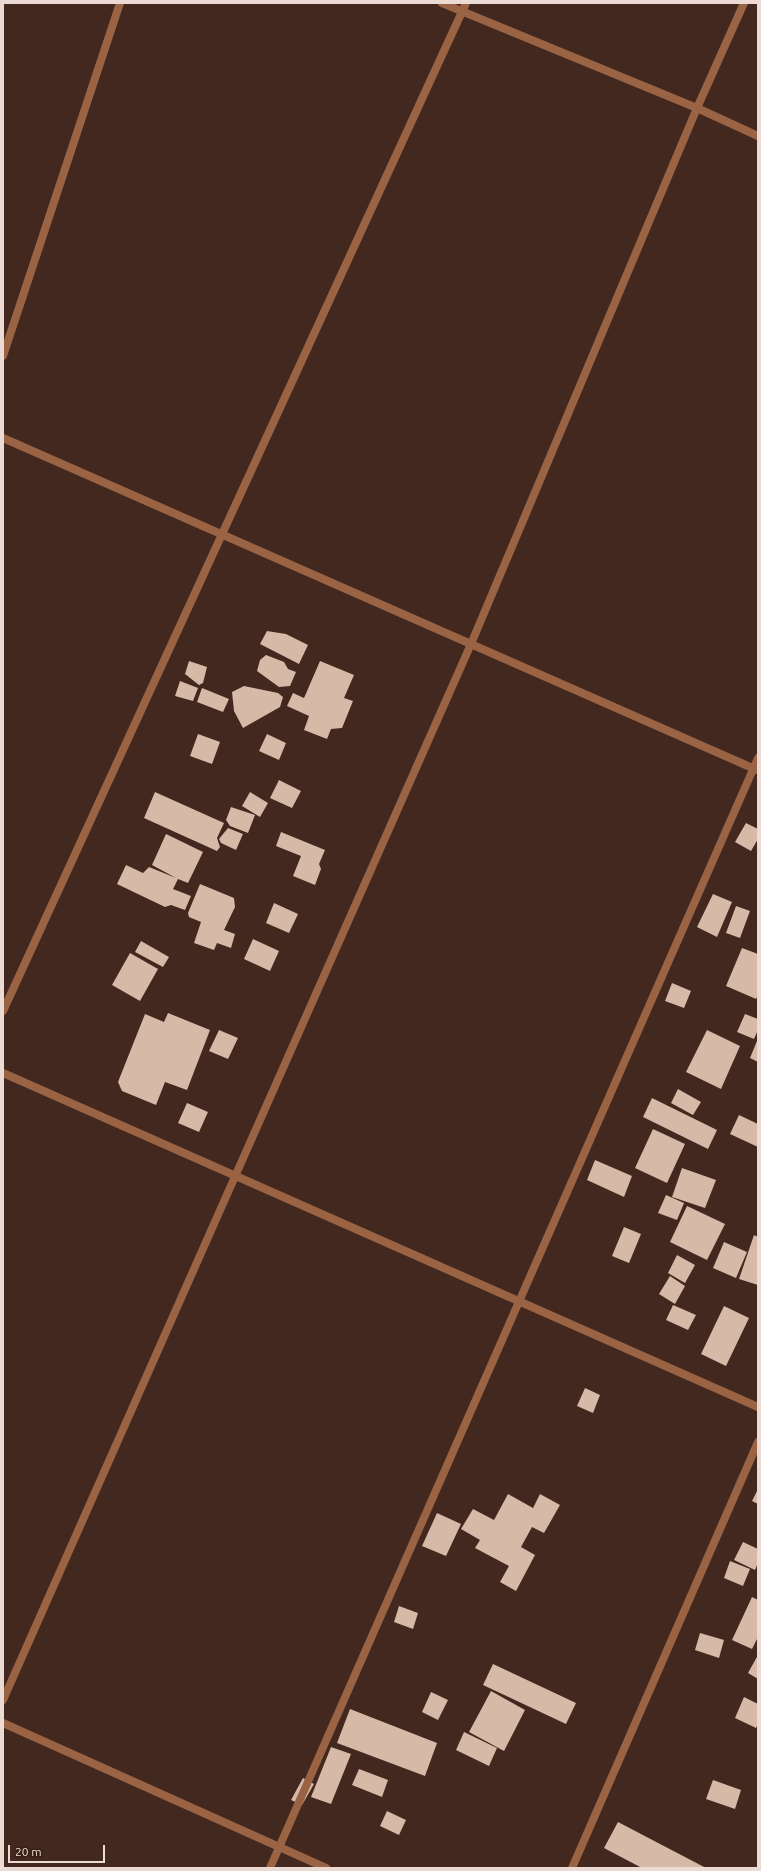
<!DOCTYPE html>
<html>
<head>
<meta charset="utf-8">
<style>
	body { margin:0 }
	#map { position:relative; width:761px; height:1871px; overflow:hidden; background:#42281f; font-family:Ubuntu,sans-serif }
	canvas { display:block }
	.frame { position:absolute; inset:0; border:4px solid #ecdbd4; pointer-events:none }
	.scale { position:absolute; left:8px; top:1845px; width:97px; height:18px; box-sizing:border-box; border:2px solid #ecdbd4; border-top:0; padding-left:5px; font-size:12px; line-height:14px; white-space:nowrap; color:#ecdbd4; -webkit-text-stroke:3px #381f15; paint-order:stroke }
</style>
</head>
<body>
<div id="map">
<canvas width="761" height="1871"></canvas>
<div class="frame"></div>
<div class="scale">20 m</div>
</div>
<script>
const g = document.querySelector('canvas').getContext('2d');
g.lineJoin = 'round';
function fillPath(path, color) { g.fillStyle = color; g.fill(path, 'evenodd'); }
function trace(path, color, width, dash) { g.strokeStyle = color; g.lineWidth = width; g.lineCap = dash ? 'butt' : 'round'; g.setLineDash(dash || []); g.stroke(path); }
const building = new Path2D(`
	M267 631 286 634 308 645 299 664 260 644Z
	M266 655 284 662 288 669 296 672 290 686 279 687 257 671 260 660Z
	M189 661 207 667 203 683 199 685 185 674Z
	M320 661 354 675 344 698 353 701 342 728 331 729 327 739 304 730 309 716 287 706 293 693 304 698Z
	M180 681 198 688 193 701 175 696Z
	M244 686 278 693 283 697 280 707 243 728 234 711 232 692Z
	M202 688 229 699 223 712 197 702Z
	M198 734 220 742 212 764 190 756Z
	M267 734 286 743 279 760 259 751Z
	M279 780 301 791 292 808 270 798Z
	M155 792 224 823 217 838 220 847 217 851 144 818Z
	M250 792 268 803 260 817 242 806Z
	M231 807 255 815 248 833 230 826 226 820Z
	M746 823 758 829V839L751 851 735 842Z
	M228 828 243 834 236 850 221 843 219 839Z
	M281 832 325 850 319 864 321 869 315 885 293 876 301 856 276 846Z
	M166 834 203 852 188 883 178 879 173 889 191 896 185 910 171 905 165 907 117 884 126 865 143 873 149 867 176 878 152 865Z
	M200 884 234 898 235 907 224 930 235 934 231 948 217 943 214 950 194 943 201 922 189 917 188 913Z
	M713 894 732 902 717 937 697 927Z
	M274 903 298 914 289 933 266 923Z
	M736 906 750 911 740 938 726 933Z
	M253 939 279 951 270 971 244 959Z
	M141 941 169 957 163 967 135 952Z
	M742 948 758 954V995L756 999 726 986Z
	M130 953 158 969 140 1001 112 985Z
	M672 983 691 991 684 1008 665 1001Z
	M168 1013 210 1030 187 1090 165 1082 156 1105 122 1091 118 1082 145 1014 164 1022Z
	M745 1014 758 1019V1030L754 1039 737 1032Z
	M219 1030 238 1038 228 1059 209 1051Z
	M707 1030 740 1046 721 1089 686 1072Z
	M757 1041 758 1042V1062L750 1058Z
	M678 1089 701 1102 693 1115 671 1103Z
	M652 1098 717 1130 708 1149 643 1117Z
	M187 1103 208 1112 199 1132 178 1123Z
	M739 1115 758 1124V1147L730 1134Z
	M653 1129 685 1144 667 1183 635 1168Z
	M595 1160 632 1176 624 1197 587 1180Z
	M682 1168 716 1180 705 1208 672 1197Z
	M666 1195 684 1203 677 1220 658 1213Z
	M687 1206 725 1224 707 1260 670 1242Z
	M624 1227 641 1234 629 1263 612 1256Z
	M754 1235 758 1237V1285L739 1279Z
	M724 1242 747 1252 736 1278 713 1268Z
	M677 1255 695 1265 685 1283 668 1273Z
	M670 1276 685 1286 675 1304 659 1294Z
	M673 1305 696 1315 688 1330 666 1320Z
	M724 1306 749 1318 726 1366 701 1354Z
	M585 1388 600 1395 593 1413 577 1406Z
	M758 1489V1504L752 1501Z
	M508 1494 533 1508 540 1494 560 1505 544 1533 532 1527 521 1547 535 1555 516 1591 500 1582 509 1566 475 1548 480 1540 461 1529 473 1509 494 1520Z
	M437 1513 461 1524 446 1556 422 1546Z
	M743 1542 758 1549V1563L755 1570 734 1560Z
	M730 1561 750 1569 743 1586 724 1578Z
	M752 1597 758 1600V1637L752 1649 732 1640Z
	M399 1606 418 1613 413 1629 394 1622Z
	M700 1633 724 1640 719 1658 695 1650Z
	M758 1655V1679L748 1673Z
	M493 1664 576 1703 566 1724 483 1685Z
	M491 1691 525 1710 504 1751 469 1732Z
	M431 1692 448 1700 438 1720 422 1712Z
	M744 1697 758 1704V1724L756 1728 735 1718Z
	M350 1709 437 1743 425 1776 337 1743Z
	M464 1732 497 1748 489 1766 456 1750Z
	M331 1747 351 1754 331 1804 311 1797Z
	M359 1769 388 1780 382 1797 352 1785Z
	M303 1778 314 1784 302 1805 291 1800Z
	M713 1780 741 1790 735 1809 706 1799Z
	M387 1811 406 1820 399 1835 380 1826Z
	M618 1822 706 1868H642L604 1848Z`);
const minor = new Path2D(`
	M442 3 697 108 758 136
	M3 356 120 3
	M3 438 757 770
	M3 1011 466 3
	M3 1073 758 1407
	M3 1700 471 644 697 108 744 3
	M3 1723 326 1868
	M270 1868 758 758
	M572 1868 758 1442`);
fillPath(building, '#d6b9a6');
trace(minor, '#9a6343', 8);
</script>
</body>
</html>
